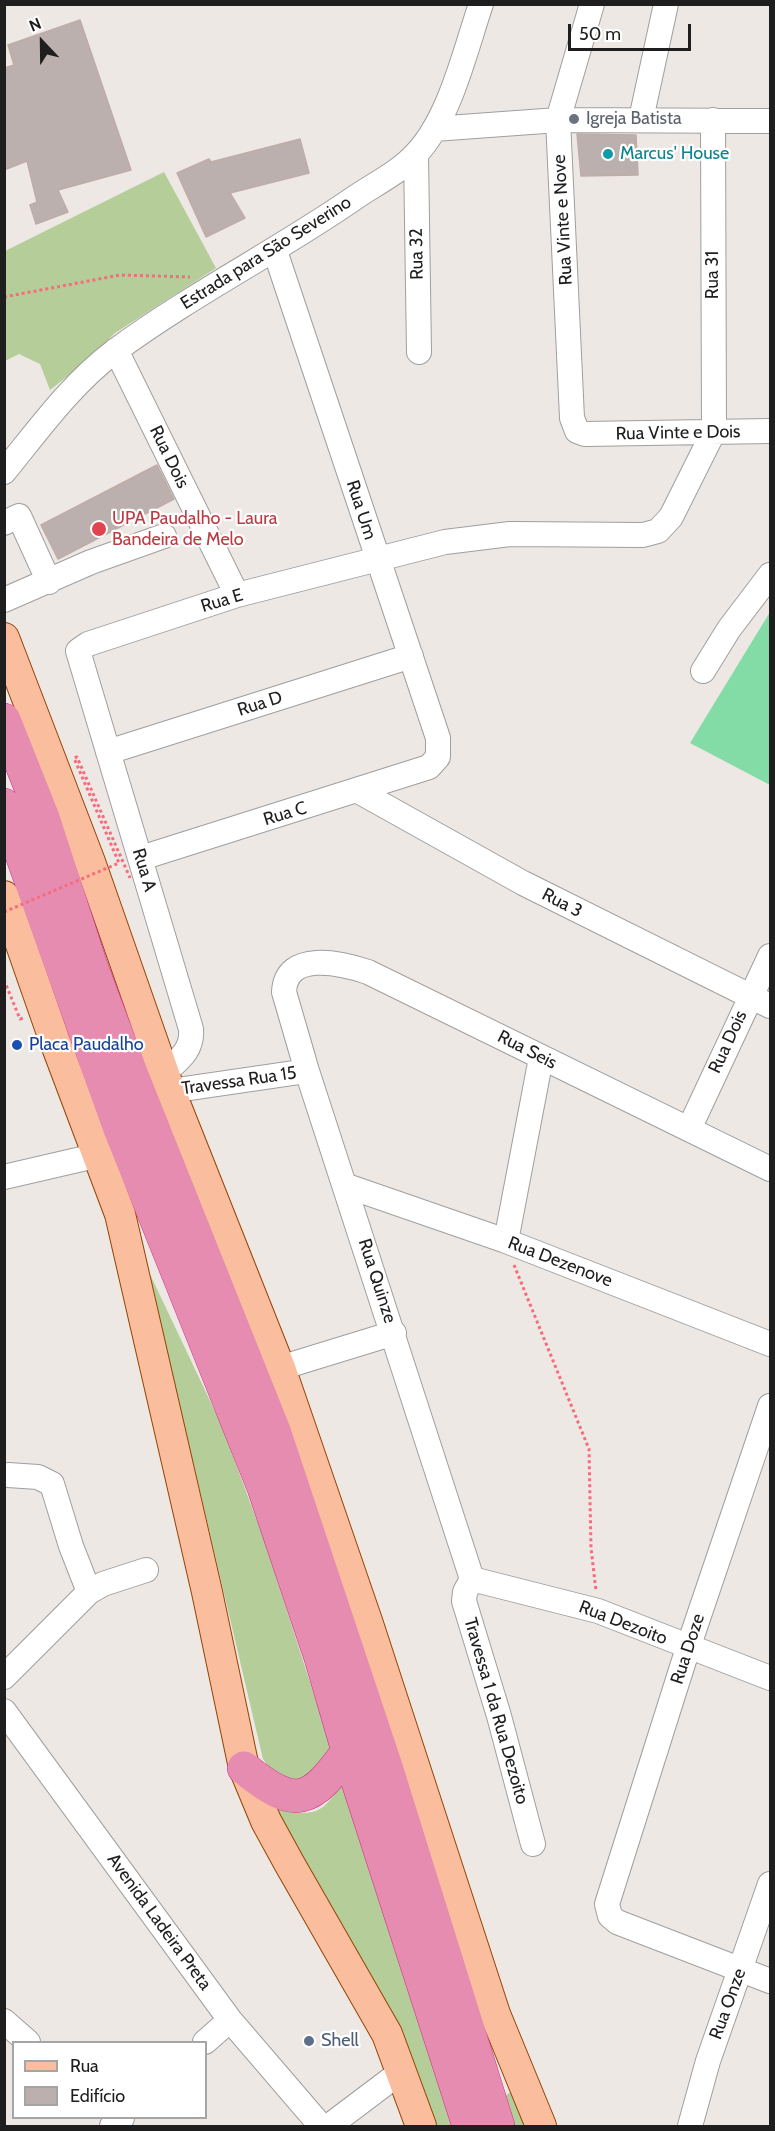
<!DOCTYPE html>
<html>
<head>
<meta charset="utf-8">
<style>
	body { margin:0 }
	#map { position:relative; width:775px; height:2131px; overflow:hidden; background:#eee8e4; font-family:Cabin,sans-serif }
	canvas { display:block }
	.frame { position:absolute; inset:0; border:6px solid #1e1e1e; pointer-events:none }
	.legend { position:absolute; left:12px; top:2041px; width:195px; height:78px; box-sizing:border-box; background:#fff; border:2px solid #a5a5a5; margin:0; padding:8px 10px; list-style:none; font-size:18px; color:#1e1e1e }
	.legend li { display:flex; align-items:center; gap:12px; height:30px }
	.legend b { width:30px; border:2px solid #a5a5a5 }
	.north { position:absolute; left:12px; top:12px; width:60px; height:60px; -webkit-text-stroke:4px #fff; paint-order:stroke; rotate:338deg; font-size:16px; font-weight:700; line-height:24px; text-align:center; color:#1e1e1e }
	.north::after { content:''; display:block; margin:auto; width:21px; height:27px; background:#1e1e1e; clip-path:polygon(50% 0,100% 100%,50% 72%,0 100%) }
	.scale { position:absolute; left:568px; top:24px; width:123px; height:27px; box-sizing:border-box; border:3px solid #1e1e1e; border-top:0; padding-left:8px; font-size:18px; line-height:21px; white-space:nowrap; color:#1e1e1e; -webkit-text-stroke:4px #fff; paint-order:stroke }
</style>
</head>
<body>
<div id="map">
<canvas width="775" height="2131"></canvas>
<div class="frame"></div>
<ul class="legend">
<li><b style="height:8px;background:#fabd9d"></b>Rua</li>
<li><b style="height:16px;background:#bbb0ad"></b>Edifício</li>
</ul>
<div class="north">N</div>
<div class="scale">50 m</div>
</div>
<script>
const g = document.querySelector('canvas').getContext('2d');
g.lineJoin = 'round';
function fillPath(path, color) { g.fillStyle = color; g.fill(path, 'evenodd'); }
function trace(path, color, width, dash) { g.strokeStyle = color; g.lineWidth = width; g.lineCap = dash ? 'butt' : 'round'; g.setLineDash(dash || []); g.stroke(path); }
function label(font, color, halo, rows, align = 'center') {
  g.font = font + ' Cabin,sans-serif'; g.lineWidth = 4.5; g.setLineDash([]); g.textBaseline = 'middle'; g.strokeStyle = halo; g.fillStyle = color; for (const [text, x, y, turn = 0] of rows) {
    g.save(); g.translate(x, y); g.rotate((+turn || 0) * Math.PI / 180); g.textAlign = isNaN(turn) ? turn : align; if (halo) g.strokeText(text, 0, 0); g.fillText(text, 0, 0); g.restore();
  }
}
const forest = new Path2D(`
	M164 172 216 268 115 333 84 363 50 390 40 364 19 354 5 361V251Z
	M148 1270 221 1424 263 1537 331 1747 316 1778 278 1780 263 1759Z
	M343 1778 452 2126H434L383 1996 275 1807C314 1819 325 1814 343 1778Z
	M513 2090 530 2126H513L504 2097Z`);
const pitch = new Path2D(`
	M770 612V785L690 743Z`);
const building = new Path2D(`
	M80 20 131 170 58 190 68 212 36 224 30 205 37 202 27 161 4 170V68L14 65 8 45Z
	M577 134 636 135 638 175 581 176Z
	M300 139 309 173 230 193 245 218 206 237 177 173 209 159 211 162Z
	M157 465 174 499 58 559 41 525Z`);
const path = new Path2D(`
	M4 297 120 275 190 277
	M4 980 20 1019 24 1018
	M514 1265 589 1449 591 1548 596 1591`);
const minor = new Path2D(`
	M592 4 558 120 572 418 577 431 585 434 770 431
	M641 119 666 4
	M434 129 558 120 770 121
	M416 155 419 352
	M116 350 237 595
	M4 472C39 429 71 384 115 351 191 295 276 252 353 199 373 185 400 172 416 154 450 118 465 51 481 4
	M4 523 19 516 49 582
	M4 600 91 562 164 536
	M703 671 729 629 770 575
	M108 752 411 656
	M358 791 523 883 770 1006
	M141 858 429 767 438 757V738L275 251
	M163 1074C178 1060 193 1051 191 1029L78 651 88 644 237 595 445 542 510 534 643 535 658 531 671 517 714 431 713 120
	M170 1091 307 1071
	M689 1129 770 956
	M4 1177 99 1155
	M347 1186 506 1241 770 1344
	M506 1241 541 1058
	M280 1368 394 1333
	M770 1406 688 1648 607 1904 610 1916 617 1922 770 1981
	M8 1475 38 1477 52 1484 71 1546 89 1592
	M472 1579 307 1071 284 992C286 950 341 963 368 972L770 1169
	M472 1579 598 1611 770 1678
	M472 1579 465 1592 464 1601 499 1716 533 1844
	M4 1677 89 1592 103 1584 146 1570
	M4 1711 230 2020 321 2126
	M4 2021 28 2042
	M205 2042 230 2020
	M112 2126 122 2118
	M329 2126 402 2071
	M690 2126 708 2061 770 1884`);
const major = new Path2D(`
	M4 638 90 862 170 1091 280 1368 368 1624 495 2014 541 2126
	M4 896 54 1039 120 1214 207 1592 244 1768 266 1821 289 1863 387 2034 421 2126`);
const highway = new Path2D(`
	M4 720 43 818 91 966 129 1068 274 1431 386 1767 498 2126
	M4 805 119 1126 264 1488 321 1658 348 1751 469 2126
	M244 1768C296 1811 311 1803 348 1751`);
const pathBridge = new Path2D(`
	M4 912 119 863 74 758 77 757 130 878`);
const markers = [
	[574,119,6,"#6b7280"],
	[608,154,6,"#0f9aa8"],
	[99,529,8,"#e0444e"],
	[17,1045,6,"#1a4fb4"],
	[309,2041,6,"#5c6f8a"]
];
const worshipNames = [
	["Igreja Batista",586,119]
];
const cultureNames = [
	["Marcus' House",620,154]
];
const streetNames = [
	["Rua Vinte e Nove",563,220,-93],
	["Estrada para São Severino",266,253,-32],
	["Rua 32",417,254,-91],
	["Rua 31",713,275,-90],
	["Rua Vinte e Dois",678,433,-1],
	["Rua Dois",169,457,64],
	["Rua Um",361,510,72],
	["Rua E",222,601,-17],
	["Rua D",260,704,-18],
	["Rua C",285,814,-17],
	["Rua A",144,870,73],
	["Rua 3",562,903,27],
	["Rua Dois",728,1042,-65],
	["Rua Seis",527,1050,27],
	["Travessa Rua 15",239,1081,-8],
	["Rua Dezenove",560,1262,21],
	["Rua Quinze",377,1281,72],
	["Rua Dezoito",623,1623,21],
	["Rua Doze",688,1649,-72],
	["Travessa 1 da Rua Dezoito",496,1711,74],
	["Avenida Ladeira Preta",159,1922,54],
	["Rua Onze",728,2004,-70]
];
const healthNames = [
	["UPA Paudalho - Laura",112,519],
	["Bandeira de Melo",112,540]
];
const transitNames = [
	["Placa Paudalho",29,1045]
];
const serviceNames = [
	["Shell",321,2041]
];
fillPath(forest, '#b4cd99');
fillPath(pitch, '#83dca6');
fillPath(building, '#bbb0ad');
trace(building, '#c0aca6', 1.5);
trace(minor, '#9f9f9f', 26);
trace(major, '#944403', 32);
trace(highway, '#d6278a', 34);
trace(path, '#f76c7d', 3, [3, 3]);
trace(minor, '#fff', 24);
trace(major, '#fabd9d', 30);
trace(highway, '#e58cb0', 33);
trace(pathBridge, '#f76c7d', 3, [3, 3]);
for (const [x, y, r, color] of markers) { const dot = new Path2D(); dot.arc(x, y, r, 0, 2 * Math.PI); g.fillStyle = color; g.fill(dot); trace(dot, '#fff', 2); }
label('18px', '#5b616d', '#fff', worshipNames, 'left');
label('18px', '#0d838f', '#fff', cultureNames, 'left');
label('18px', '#1e1e1e', '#fff', streetNames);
label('18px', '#be3a42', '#fff', healthNames, 'left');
label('18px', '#164399', '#fff', transitNames, 'left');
label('18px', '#4e5e75', '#fff', serviceNames, 'left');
</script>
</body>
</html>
